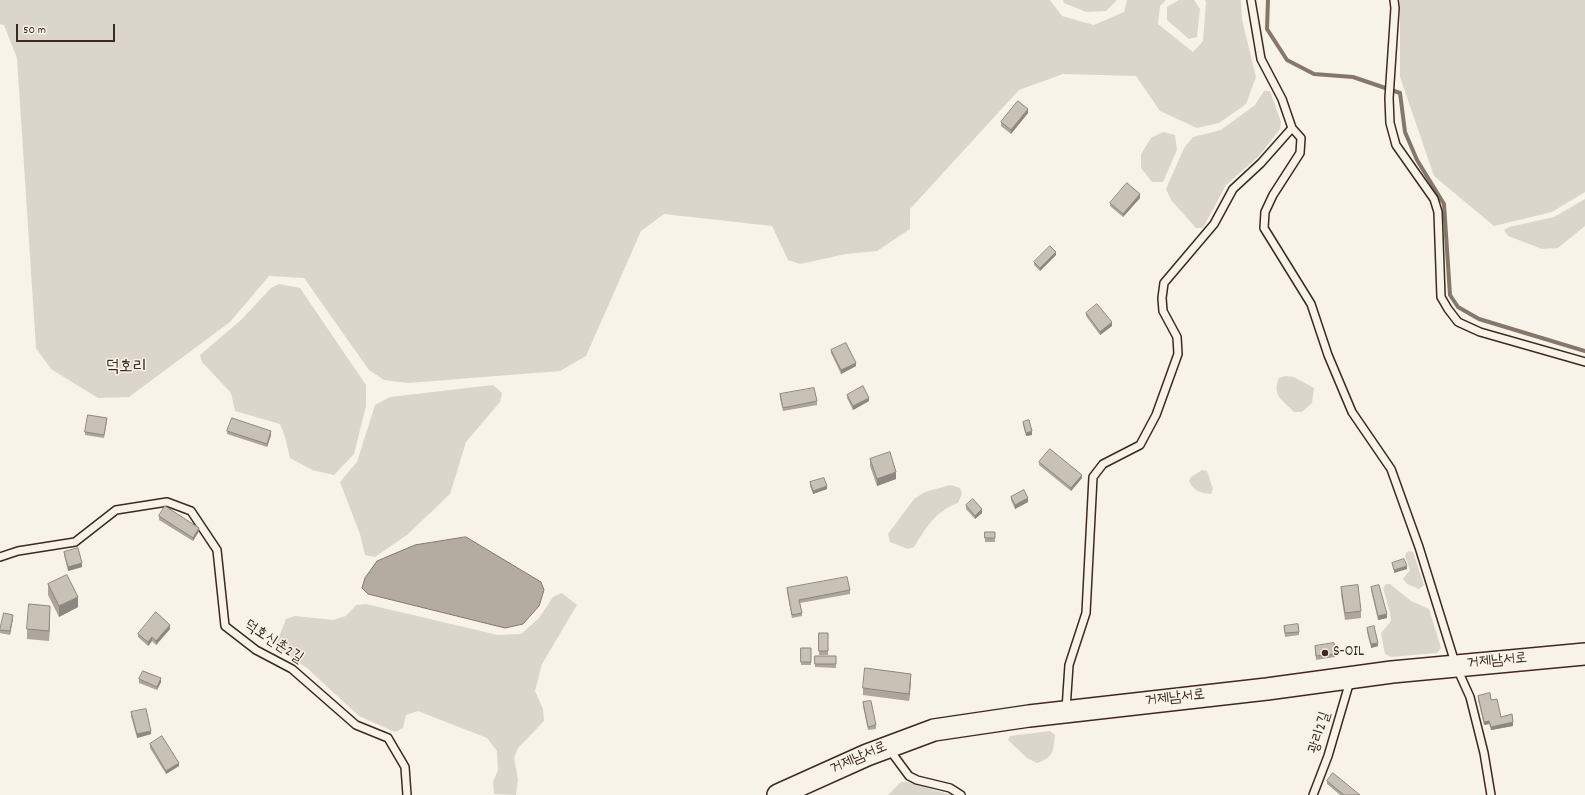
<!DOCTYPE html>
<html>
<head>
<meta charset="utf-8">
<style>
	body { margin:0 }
	#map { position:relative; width:1585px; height:795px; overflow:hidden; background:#f7f3e8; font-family:Dekko,sans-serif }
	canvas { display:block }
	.scale { position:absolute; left:16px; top:24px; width:99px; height:18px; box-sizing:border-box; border:2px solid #3b2a1e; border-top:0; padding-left:5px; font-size:12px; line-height:14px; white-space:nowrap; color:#3b2a1e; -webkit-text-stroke:3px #f7f3e8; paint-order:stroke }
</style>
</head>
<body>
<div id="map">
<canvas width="1585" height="795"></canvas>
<div class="scale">50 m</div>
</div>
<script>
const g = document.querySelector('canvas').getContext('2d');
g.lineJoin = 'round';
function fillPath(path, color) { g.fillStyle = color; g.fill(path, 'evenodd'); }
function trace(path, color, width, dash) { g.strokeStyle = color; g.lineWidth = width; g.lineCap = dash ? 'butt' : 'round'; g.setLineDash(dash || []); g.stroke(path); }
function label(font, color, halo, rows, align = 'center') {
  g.font = font + ' Dekko,"Poor Story",sans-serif'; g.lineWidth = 3; g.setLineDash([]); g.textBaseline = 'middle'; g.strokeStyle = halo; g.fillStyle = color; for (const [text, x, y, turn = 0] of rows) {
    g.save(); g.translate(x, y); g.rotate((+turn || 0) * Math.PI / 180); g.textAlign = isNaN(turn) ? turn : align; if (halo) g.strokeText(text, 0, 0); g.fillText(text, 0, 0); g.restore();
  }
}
const green = new Path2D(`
	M0 0H1050L1062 16 1094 25 1124 12 1127 0H1166L1160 6 1158 24 1193 52 1203 41 1206 2 1205 0H1241L1242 20 1256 77 1246 104 1219 123 1197 128 1160 111 1136 76 1063 74 1019 90 910 209V229L877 251 846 254 800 264 788 260 772 226 664 214 641 231 586 356 560 371 408 383 384 380 369 370 304 278 269 276 230 322 129 397 98 398 51 369 36 348 17 58 4 25 0 24Z
	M1063 0H1117L1106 11 1086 12 1064 3Z
	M1179 0H1194L1200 9 1197 37 1189 39 1167 20V7Z
	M1400 0H1585V192L1552 212 1494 226 1434 176 1400 77Z
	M1264 91H1270L1281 122 1280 129 1259 156 1226 185 1203 228H1196L1171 200 1166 189 1184 148 1193 137 1221 130 1255 105Z
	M1163 132 1175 135 1177 150 1163 182H1152L1141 168V154L1151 138Z
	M1585 199V226L1558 248 1542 249 1508 236 1504 230 1509 227 1554 217Z
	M279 284 300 288 366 385V406L354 454 334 475 312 470 290 458 285 437 280 424 235 411 231 393 202 362 200 355 241 320 271 288Z
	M1286 376 1294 377 1314 388 1312 403 1302 412H1294C1282 399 1272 397 1279 378Z
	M493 385 502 393 500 402 466 442 450 494 407 535 375 557 365 555 360 534 340 482 357 462 375 405 390 397Z
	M1202 470 1207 471 1213 489 1211 494C1200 493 1194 491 1189 481L1191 477Z
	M950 485 960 488 962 494 958 503C935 512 927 526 914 547L908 549 890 542 888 534 914 499 925 492Z
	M1409 551 1413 552 1424 585 1419 589 1407 584 1403 579 1410 570 1405 556 1406 553Z
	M1386 584H1390L1411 601 1429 609 1441 648 1437 653 1391 657 1385 654 1381 633 1391 621 1390 613 1383 588Z
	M562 593 577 605 542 664 535 691 543 709 544 721 518 748 514 758 518 779 516 795 494 794 493 782 498 770 497 751 487 738 418 711 406 715 403 728 395 732 359 716 307 668 280 650 277 642 286 619 295 616 333 620 346 616 356 605 366 604 498 635 521 634 539 618 553 597Z
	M1050 731 1055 735C1053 752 1054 757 1037 763L1027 758 1008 740 1010 736Z
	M901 782H907L951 795H888Z`);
const water = new Path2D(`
	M466 537 541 582 544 590 539 606 523 624 505 628 368 594 362 588 365 578 377 561 415 545Z`);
const stream = new Path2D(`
	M1268 0 1267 29 1287 60 1314 74 1353 77 1400 93 1405 132 1417 160 1444 204 1450 295 1458 307 1479 319 1585 351`);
const lane = new Path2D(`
	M1251 0 1261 59 1282 99 1292 128 1301 138 1300 153 1273 195 1265 212 1264 228 1311 304 1328 355 1352 412 1391 469 1419 547 1456 666 1470 697 1484 753 1491 795
	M1394 0 1395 8 1389 98 1390 123 1396 145 1434 199 1438 212 1441 297 1448 309 1458 322 1480 332 1585 362
	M0 557 18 551 75 542 116 510 167 502 191 511 217 550 225 626 256 650 292 669 356 725 388 738 405 767 407 795
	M1066 709 1069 665 1086 613 1093 477 1103 464 1140 445 1156 415 1178 354 1177 337 1163 311 1162 298 1164 283 1214 224 1233 189 1261 163 1292 128
	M889 749 909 776 917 780 950 788 961 795
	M1313 795 1328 756 1350 681`);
const secondary = new Path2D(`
	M778 795 867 755 934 730 1029 716 1267 689 1392 672 1585 654`);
const wall = new Path2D(`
	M1028 113 1011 134 1001 126V122Z
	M1140 198 1123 217 1110 206V203Z
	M1056 255 1040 271 1034 265V262Z
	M1086 313 1112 326 1100 335 1086 316Z
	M831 350 856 366 841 374 831 353Z
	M780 394 817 401V405L783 411 780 398Z
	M847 395 869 401 853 410 847 398Z
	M107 421 104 438 85 435V432Z
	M1023 422 1032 435 1026 436 1023 425Z
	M227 431 271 435 267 447 227 434Z
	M870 459 896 479 877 486 870 466Z
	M1039 462 1082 478 1071 491 1039 465Z
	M810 482 827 489 813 494 810 486Z
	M1011 497 1028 502 1015 509 1011 500Z
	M966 505 982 513 975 519 966 509Z
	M159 516 199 531 193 541 159 520Z
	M985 532H995V542H985Z
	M64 552 82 567 68 571 64 555Z
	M48 584 78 607 59 617 48 595Z
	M1341 587 1361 611V618L1345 620 1341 594Z
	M1371 587 1387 618 1378 620 1371 590Z
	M787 588 850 590V594L800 603 802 613V616L792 618 787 592Z
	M50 616 49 641 27 639V629Z
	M13 618 10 635 0 633V630Z
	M1284 626 1299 632V635L1285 637Z
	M1367 628 1378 646 1371 648 1367 632Z
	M170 629 156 645 152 641 148 646 138 637V634Z
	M828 633V655H819V651Z
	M1315 646 1335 654V657L1316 660Z
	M801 648H811V665H801Z
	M815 656H836V668L815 667Z
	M139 679 161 682 157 690 139 683Z
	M911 681 909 701 863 695V688Z
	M1478 696 1491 700 1501 717 1513 726 1491 730 1489 724 1484 725 1478 700Z
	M863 702 876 725V729L868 730 863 706Z
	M131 712 151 734 137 738 131 716Z
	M150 744 179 766 166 774 150 748Z
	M1327 781 1360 795H1340L1327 784Z`);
const shadedWall = new Path2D(`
	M1028 109V113L1011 134V130Z
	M1140 194V198L1123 217V214Z
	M1056 252V255L1040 271V268Z
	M1112 322V326L1100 335V332Z
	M856 363V366L841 374V370Z
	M869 398V401L853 410V406Z
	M271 431V435L267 447V444Z
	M1032 431V435L1026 436V433Z
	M896 472V479L877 486V479Z
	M1082 475V478L1071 491V488Z
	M827 486V489L813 494V491Z
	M1028 498V502L1015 509V505Z
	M982 509V513L975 519V516Z
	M199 528V531L193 541V538Z
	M82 563V567L68 571V567Z
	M1407 566V569L1394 573V570Z
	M78 597V607L59 617V606Z
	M50 606V616L49 641V631Z
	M1387 614V618L1378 620V616Z
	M13 615V618L10 635V631Z
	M170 625V629L156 645V641Z
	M152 637V641L148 646V642Z
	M1378 643V646L1371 648V644Z
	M911 674V681L909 701V694Z
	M161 678V682L157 690V687Z
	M1489 721V724L1484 725V722Z
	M1513 722V726L1491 730V727Z
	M151 731V734L137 738V734Z
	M179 763V766L166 774V771Z`);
const building = new Path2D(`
	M1018 101 1028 109 1011 130 1001 122Z
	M1127 183 1140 194 1123 214 1110 203Z
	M1050 246 1056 252 1040 268 1034 262Z
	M1097 304 1112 322 1100 332 1086 313Z
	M846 343 856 363 841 370 831 350Z
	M863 386 869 398 853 406 847 395Z
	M814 388 817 401 783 408 780 394Z
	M88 415 107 418 104 435 85 432Z
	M232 418 271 431 267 444 227 431Z
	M1029 420 1032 431 1026 433 1023 422Z
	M1050 449 1082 475 1071 488 1039 462Z
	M890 452 896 472 877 479 870 459Z
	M824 478 827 486 813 491 810 482Z
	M1024 490 1028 498 1015 505 1011 497Z
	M973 499 982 509 975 516 966 505Z
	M165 506 199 528 193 538 159 516Z
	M985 532H995V538H985Z
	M78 548 82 563 68 567 64 552Z
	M1404 559 1407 566 1394 570 1392 563Z
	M67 575 78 597 59 606 48 584Z
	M847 577 850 590 799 600 802 613 792 615 787 588Z
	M1358 585 1361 611 1345 613 1341 587Z
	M1379 585 1387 614 1378 616 1371 587Z
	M29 604 50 606 49 631 27 629Z
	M156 612 170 625 156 641 152 637 148 642 138 634Z
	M4 613 13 615 10 631 0 630Z
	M1298 624 1299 632 1285 633 1284 626Z
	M1374 626 1378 643 1371 644 1367 628Z
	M819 633H828V651H819Z
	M1334 643 1335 654 1316 656 1315 646Z
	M801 648H811V662H801Z
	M815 656H836V664H815Z
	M865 668 911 674 909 694 863 688Z
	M143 671 161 678 157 687 139 679Z
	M1490 693 1491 700 1497 699 1501 717 1512 714 1513 722 1491 727 1489 721 1484 722 1478 696Z
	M871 701 876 725 868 727 863 702Z
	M146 709 151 731 137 734 131 712Z
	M162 736 179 763 166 771 150 744Z
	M1333 773 1360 795H1344L1327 781Z`);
const markers = [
	[1325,653,4,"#3b2a1e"]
];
const streetNames = [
	["덕호신촌2길",273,643,33],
	["거제남서로",1497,662,-5],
	["거제남서로",1175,699,-6],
	["광리2길",1321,733,-73],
	["거제남서로",859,759,-23]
];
const poiNames = [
	["S-OIL",1333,653]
];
const quarterNames = [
	["덕호리",126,369]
];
fillPath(green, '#dbd6cb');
fillPath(water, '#b4aca0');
trace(water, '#84786c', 1);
trace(stream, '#84786c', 4);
trace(lane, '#3b2a1e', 10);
trace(secondary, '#3b2a1e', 24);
trace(lane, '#f7f3e8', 7);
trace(secondary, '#f7f3e8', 21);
fillPath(wall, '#aca69d');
fillPath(shadedWall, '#8c877f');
fillPath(building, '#c8c1b6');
trace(building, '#8c877f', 1);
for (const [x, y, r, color] of markers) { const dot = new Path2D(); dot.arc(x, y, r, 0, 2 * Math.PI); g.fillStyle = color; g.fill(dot); trace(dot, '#f7f3e8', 1.5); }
label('15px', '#3b2a1e', '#f7f3e8', streetNames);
label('15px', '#3b2a1e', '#f7f3e8', poiNames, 'left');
label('17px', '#3b2a1e', '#f7f3e8', quarterNames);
</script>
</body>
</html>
